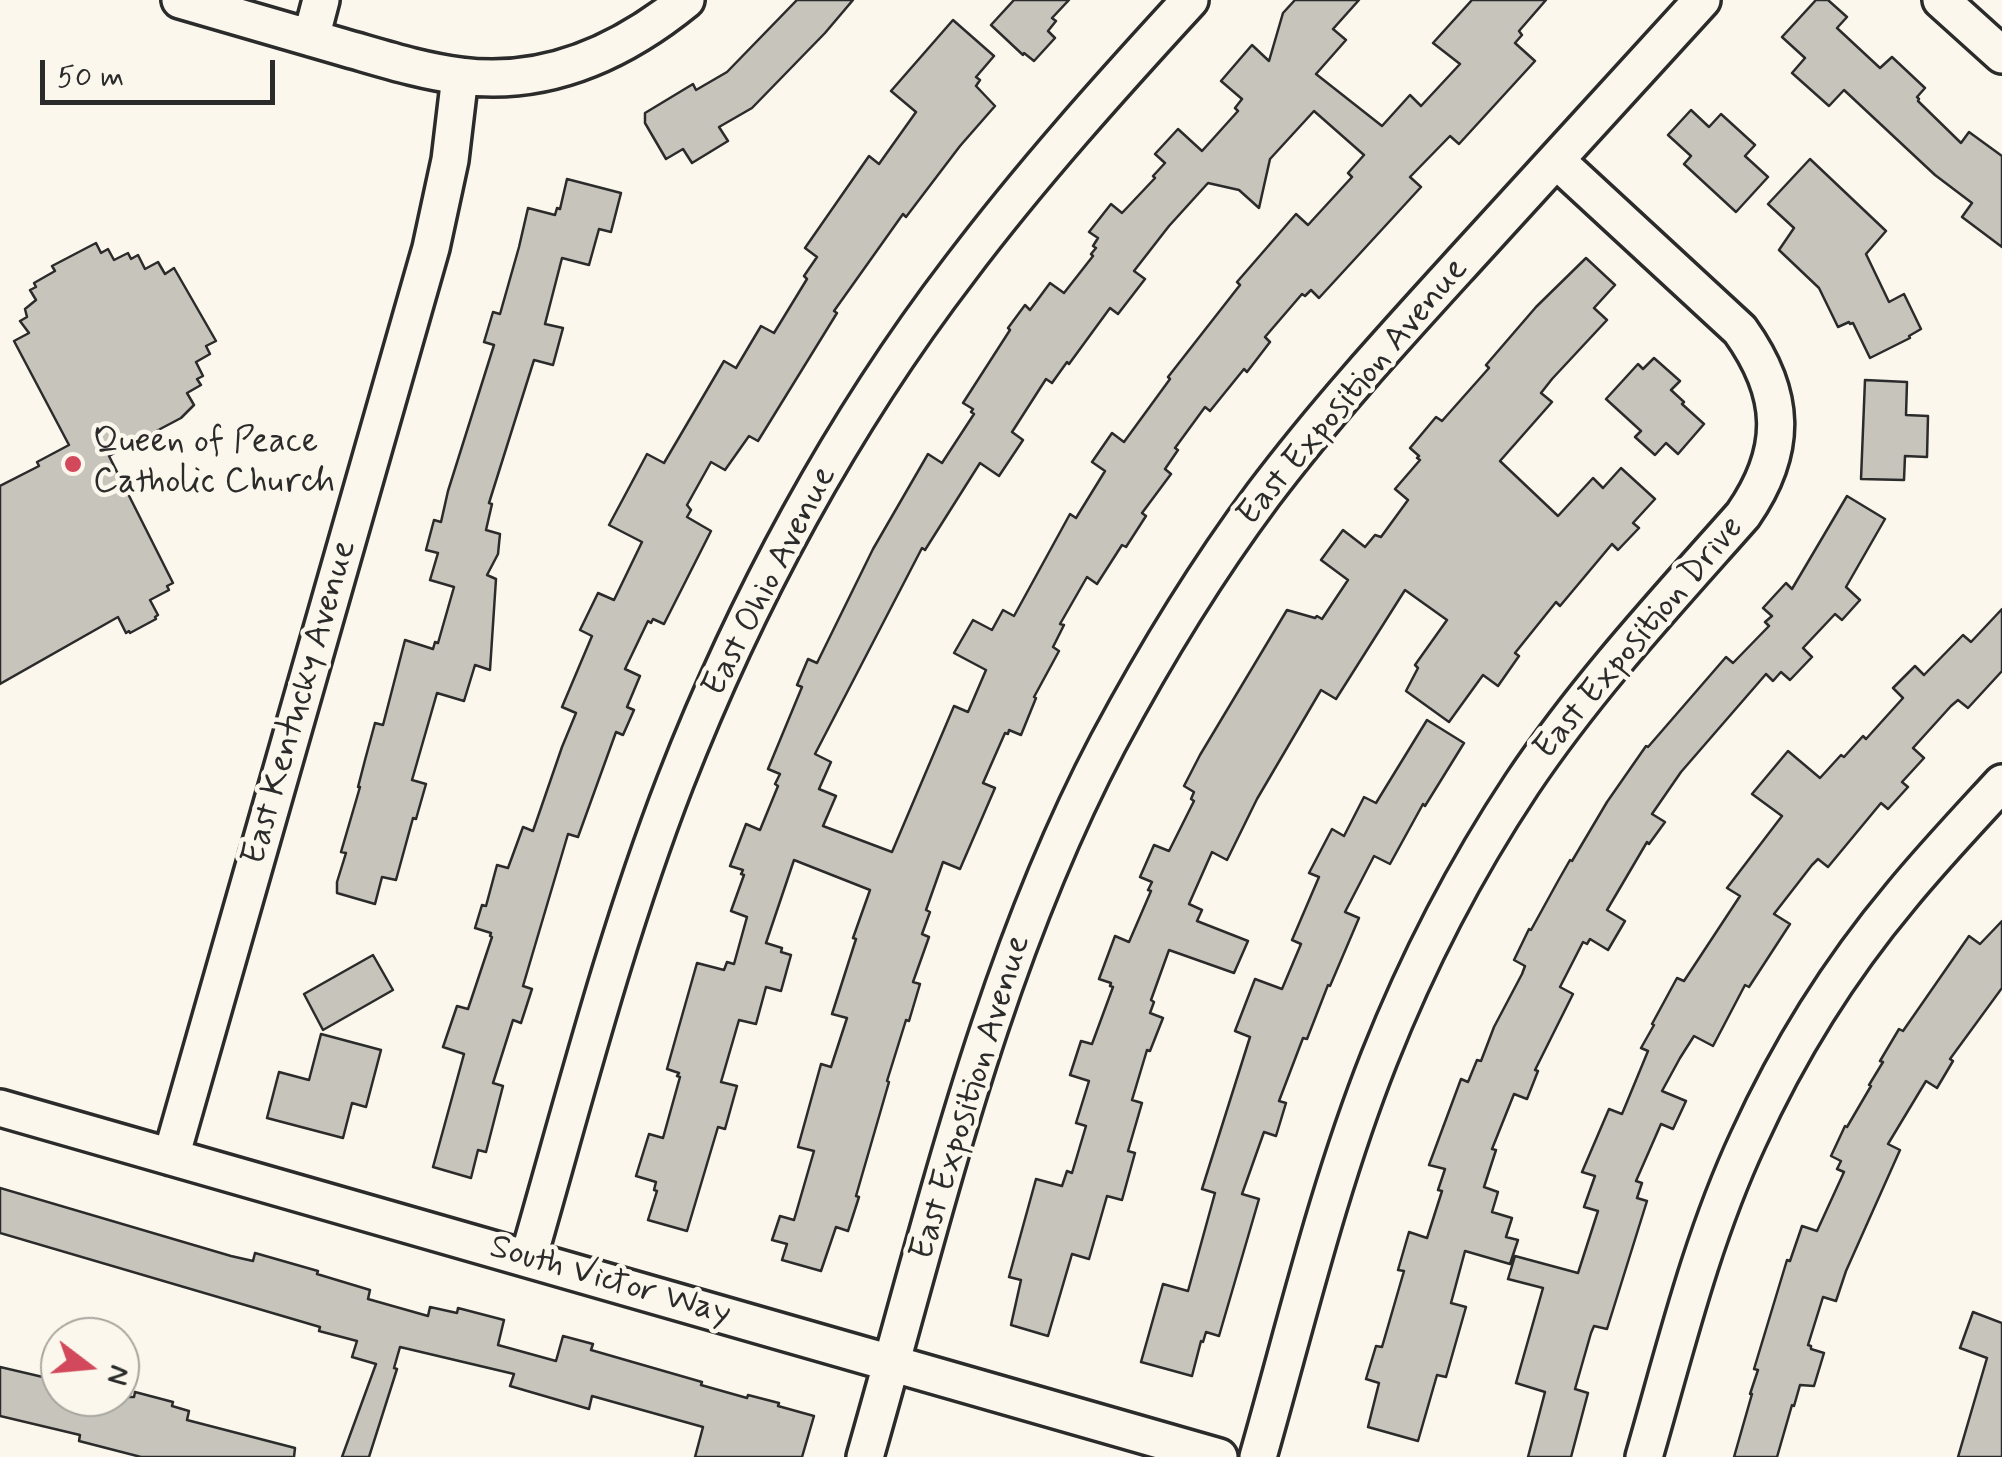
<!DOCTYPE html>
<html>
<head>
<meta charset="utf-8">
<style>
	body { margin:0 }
	#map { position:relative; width:2002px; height:1457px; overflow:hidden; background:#fbf7ec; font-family:Mynerve,sans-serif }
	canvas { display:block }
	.north { position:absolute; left:40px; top:1317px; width:100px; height:100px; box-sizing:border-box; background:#fbf7ec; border:2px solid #a8a59f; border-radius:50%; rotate:106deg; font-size:28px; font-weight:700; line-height:40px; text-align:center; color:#2b2b2b }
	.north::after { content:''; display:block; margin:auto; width:35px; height:45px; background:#d1495b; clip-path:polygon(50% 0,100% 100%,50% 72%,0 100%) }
	.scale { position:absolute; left:40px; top:60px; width:235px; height:45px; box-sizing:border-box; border:5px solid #2b2b2b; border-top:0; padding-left:12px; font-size:30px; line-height:35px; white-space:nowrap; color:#2b2b2b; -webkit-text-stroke:8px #fbf7ec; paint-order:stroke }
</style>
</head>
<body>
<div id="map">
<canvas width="2002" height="1457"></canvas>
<div class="north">N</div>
<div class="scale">50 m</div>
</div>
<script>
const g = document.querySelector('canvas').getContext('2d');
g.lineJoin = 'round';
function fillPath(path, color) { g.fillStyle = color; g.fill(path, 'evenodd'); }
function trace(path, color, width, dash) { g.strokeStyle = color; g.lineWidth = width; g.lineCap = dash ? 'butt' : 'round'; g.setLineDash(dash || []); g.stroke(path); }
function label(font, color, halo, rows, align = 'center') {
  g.font = font + ' Mynerve,sans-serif'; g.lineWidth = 9; g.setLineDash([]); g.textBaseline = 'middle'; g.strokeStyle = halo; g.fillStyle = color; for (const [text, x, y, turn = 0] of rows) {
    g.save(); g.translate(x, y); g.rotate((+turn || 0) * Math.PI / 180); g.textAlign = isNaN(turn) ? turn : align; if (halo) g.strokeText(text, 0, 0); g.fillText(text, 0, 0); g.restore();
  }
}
const building = new Path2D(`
	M797 0H853L825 33 752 108 719 127 728 141 692 163 683 149 666 159 645 123V113L693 84 696 90 727 72Z
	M1014 0H1069L1052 18 1056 21 1048 31 1055 38 1034 61 1024 53 1023 55 991 25Z
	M1295 0H1359L1333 29 1346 40 1316 74 1382 126 1410 95 1421 106 1460 64 1433 43 1472 0H1546L1519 31 1522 35 1515 43 1535 61 1459 144 1450 136 1410 177 1421 187 1319 298 1311 290 1305 296 1302 294 1265 337 1270 342 1247 372 1244 369 1210 411 1205 407 1175 448 1178 450 1165 469 1171 474 1142 513 1146 516 1126 547 1122 545 1097 584 1087 577 1060 624 1064 625 1053 647 1059 651 1034 697 1036 698 1021 735 1009 730 1008 734 1005 733 983 783 995 788 960 869 943 862 926 910 930 912 922 934 929 937 913 982 920 984 909 1021 906 1020 887 1081 889 1082 856 1196 859 1197 848 1231 836 1227 821 1271 782 1260 787 1244 772 1240 780 1216 794 1220 814 1151 798 1147 821 1064 831 1067 847 1018 832 1014 856 939 853 938 870 890 794 860 766 943 782 948 781 952 791 955 781 991 766 987 756 1024 739 1020 721 1082 737 1086 725 1129 718 1127 687 1231 648 1220 657 1191 654 1190 656 1182 636 1176 649 1134 663 1138 680 1077 677 1076 679 1073 667 1069 676 1037 697 963 724 970 727 962 734 964 747 917 731 911 744 875 741 874 743 870 730 866 746 824 760 830 778 786 775 784 780 774 768 769 802 687 797 685 808 659 817 663 873 549 928 454 942 463 974 414 971 412 973 409 963 403 1010 330 1008 328 1025 305 1030 310 1050 283 1064 293 1093 256 1091 254 1096 248 1093 246 1098 238 1089 232 1111 204 1122 213 1155 178 1153 176 1165 163 1155 154 1178 129 1202 151 1238 111 1235 108 1242 99 1221 81 1252 45 1269 61 1283 13ZM1314 111 1364 155 1348 173 1352 177 1308 225 1296 214 1237 282 1240 285 1168 377 1170 379 1124 442 1112 433 1092 462 1105 471 1076 518 1070 514 1014 616 1003 610 992 630 973 620 954 653 986 670 968 712 954 706 892 852 823 826 836 796 819 789 831 762 815 754 922 548 925 550 980 463 999 476 1023 440 1012 432 1046 379 1052 383 1067 362 1069 364 1110 308 1118 314 1145 279 1134 271 1169 226 1208 183 1239 190 1259 208 1270 159Z
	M1816 0H1828L1847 17 1837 28 1880 68 1892 57 1925 88 1917 97 1919 99 1918 101 1961 143 1969 132 2002 156V247L1962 217 1972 203 1935 175 1844 90 1829 106 1792 73 1805 58 1782 37Z
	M953 20 994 56 976 77 980 80 976 86 995 106 960 146 906 217 903 214 834 311 837 313 758 441 749 436 725 470 711 462 687 505 691 510 687 517 711 531 664 624 653 619 651 623 648 621 625 669 640 676 627 707 634 710 623 735 616 732 578 837 568 834 523 986 532 989 521 1023 513 1020 493 1083 503 1086 486 1152 478 1150 471 1178 433 1167 464 1054 443 1047 457 1006 468 1009 492 937 490 936 491 933 475 928 482 905 486 906 497 865 508 868 523 827 533 831 562 747 576 713 562 707 592 636 580 630 598 593 614 600 642 542 609 525 647 454 664 463 724 361 736 368 761 326 774 333 807 279 804 276 817 257 805 248 869 156 879 164 916 112 891 91Z
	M1691 110 1709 127 1721 114 1755 145 1745 156 1768 177 1736 212 1684 164 1691 156 1668 135Z
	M1810 159 1886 231 1866 254 1889 302 1904 294 1921 329 1909 336 1910 338 1870 358 1853 323 1850 324 1849 322 1838 327 1819 288 1779 250 1794 228 1768 204Z
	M567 179 621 193 611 232 599 229 589 265 562 258 545 324 563 328 553 365 534 360 489 503 492 504 486 530 500 534 498 554 487 575 496 579 490 670 475 665 464 701 437 693 412 780 426 784 416 819 413 818 396 880 382 877 375 904 337 893V882L346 853 341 852 360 787H358L365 760 375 723 383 725 405 640 433 649 435 642 438 643 454 587 430 580 438 553 426 550 434 520 441 522 448 491 494 345 484 342 493 312 500 314 519 247 528 208 555 215 557 208 560 209Z
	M96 243 101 253 108 249 114 260 128 253 131 259 138 255 145 269 158 262 165 274 174 268 216 341 206 346 210 354 196 362 203 376 197 379 201 385 187 393 194 405 181 418 109 456 173 583 167 586 169 590 150 600 158 615 155 617 156 619 130 633 129 631 126 633 118 617 0 684V486L39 466 37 462 69 445 14 341 29 333 20 321 27 317 25 309 36 300 30 290 36 287 34 283 55 271 52 266Z
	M1586 258 1615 285 1594 308 1607 320 1552 379 1541 393 1552 402 1500 461 1558 516 1593 478 1603 488 1621 468 1655 499 1633 523 1639 528 1618 550 1612 544 1560 606 1556 602 1515 653 1519 656 1498 686 1483 675 1449 722 1406 691 1418 668 1415 665 1447 620 1405 590 1336 699 1321 690 1257 799 1227 860 1212 852 1189 904 1202 910 1197 921 1248 941 1234 973 1169 950 1151 1000 1154 1002 1150 1013 1163 1018 1150 1051 1147 1050 1132 1100 1142 1103 1128 1151 1135 1153 1122 1200 1107 1196 1089 1259 1072 1254 1048 1336 1011 1325 1021 1280 1009 1277 1036 1179 1062 1186 1067 1171 1072 1173 1086 1126 1076 1123 1089 1081 1070 1075 1081 1041 1092 1044 1113 987 1110 986 1111 983 1099 979 1115 936 1129 942 1151 891 1148 890 1152 882 1140 877 1154 845 1169 851 1194 801 1191 799 1194 792 1184 786 1200 755 1287 610 1315 618 1317 616 1322 619 1348 580 1321 560 1343 530 1365 547 1375 535 1381 537 1408 500 1395 489 1420 460 1417 458 1419 456 1410 448 1436 417 1442 421 1489 368 1486 365 1536 307Z
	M1654 358 1680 381 1671 390 1684 402 1682 404 1704 424 1678 454 1666 443 1655 455 1635 437 1641 431 1606 399 1638 364 1643 369Z
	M1865 380 1907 382 1906 415 1928 416 1927 457 1905 456 1904 480 1861 479Z
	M1847 496 1885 519 1846 587 1860 600 1842 620 1835 614 1803 648 1812 657 1790 680 1781 672 1773 681 1766 674 1681 772 1652 814 1665 822 1649 844 1647 842 1607 910 1625 921 1608 950 1590 939 1587 944 1583 942 1560 987 1573 994 1535 1070 1538 1071 1527 1099 1514 1094 1492 1149 1496 1150 1484 1187 1498 1192 1492 1212 1512 1218 1506 1237 1518 1240 1510 1264 1465 1251 1451 1303 1466 1307 1446 1377 1437 1375 1418 1441 1368 1427 1379 1383 1366 1379 1376 1346 1382 1347 1404 1271 1398 1270 1409 1232 1427 1238 1442 1191 1438 1190 1445 1169 1429 1165 1461 1079 1468 1082 1477 1060 1481 1061 1494 1027 1522 974 1525 966 1514 960 1529 929 1531 930 1558 881 1570 860 1572 861 1607 802 1646 746 1648 747 1726 657 1733 663 1769 626 1765 622 1772 616 1763 608 1786 583 1792 589Z
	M2002 609V671L1968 708 1958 700 1951 706 1913 748 1924 758 1902 782 1908 787 1888 809 1881 803 1828 867 1818 859 1812 865 1774 914 1790 924 1749 987 1745 985 1713 1046 1694 1036 1680 1058 1662 1091 1686 1101 1673 1129 1661 1124 1636 1181 1642 1183 1637 1198 1647 1201 1607 1329 1594 1326 1591 1333 1575 1389 1588 1393 1571 1457H1528L1545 1392 1516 1383 1543 1288 1508 1279 1515 1256 1578 1273 1598 1211 1584 1207 1595 1176 1582 1172 1609 1109 1622 1114 1648 1051 1641 1048 1654 1025 1652 1024 1677 978 1684 981 1740 896 1727 888 1782 816 1752 794 1788 751 1820 778 1841 755 1844 757 1863 736 1866 739 1903 698 1893 688 1915 666 1924 675 1963 635 1971 642Z
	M1427 720 1464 743 1425 806 1423 804 1390 864 1374 856 1345 912 1359 918 1330 986 1328 985 1307 1039 1303 1038 1279 1101 1286 1103 1276 1136 1264 1132 1242 1194 1259 1199 1219 1336 1206 1332 1203 1342 1201 1341 1192 1376 1141 1362 1163 1284 1188 1291 1215 1193 1202 1189 1250 1037 1235 1031 1255 979 1282 989 1301 944 1292 940 1319 877 1309 873 1332 829 1344 836 1364 797 1376 803Z
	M2002 921V988L1950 1059 1953 1061 1937 1088 1926 1081 1888 1144 1900 1150 1846 1271 1836 1301 1823 1297 1808 1345 1811 1346V1349L1824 1353 1814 1386 1800 1385 1794 1406 1792 1405 1777 1457H1734L1752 1394H1750L1758 1370 1754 1369 1787 1260 1790 1261 1802 1226 1817 1231 1844 1172 1837 1169 1841 1161 1831 1156 1845 1126 1847 1127 1871 1086 1869 1085 1883 1062 1880 1061 1899 1029 1903 1031 1969 936 1980 944Z
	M373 955 393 990 323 1030 304 994Z
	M321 1034 381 1050 366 1107 352 1103 343 1138 267 1118 279 1072 309 1080Z
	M0 1188 231 1256 253 1261 255 1253 318 1271 317 1274 370 1290 368 1299 428 1316 430 1307 457 1313 458 1308 504 1320 498 1345 556 1361 563 1336 593 1344 591 1350 702 1382 701 1385 747 1398 748 1395 779 1403 778 1406 814 1416 802 1457H695L703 1427 592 1396 589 1409 510 1386 514 1374 400 1347 394 1368 397 1369 369 1457H342L376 1364 352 1357 357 1341 319 1331 320 1327 0 1233Z
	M1973 1312 2002 1323V1457H1958L1987 1358 1960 1348Z
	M0 1367 60 1381V1397H134L135 1392 173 1402 172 1406 189 1411 187 1420 295 1448 294 1457H141L79 1441 80 1435 0 1416Z`);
const minor = new Path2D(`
	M180 0C234 16 288 31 342 47 381 58 420 71 461 76 546 87 621 53 686 0
	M1941 0 2002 55
	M311 38 321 0
	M0 1108 1219 1457
	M171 1157 431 248 450 160 460 76
	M528 1259C574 1100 615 938 675 783 745 603 842 423 960 269 1031 175 1110 87 1190 0
	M865 1457C934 1217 991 965 1108 743 1154 657 1205 573 1263 495 1327 410 1399 332 1470 254 1547 169 1625 85 1702 0
	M1258 1457C1296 1324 1328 1188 1379 1059 1417 963 1465 870 1522 784 1587 687 1666 602 1743 515 1788 450 1786 394 1740 330L1556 160
	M1644 1457C1675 1350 1701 1241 1748 1140 1788 1052 1839 970 1901 896 1933 857 1968 820 2002 783`);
const markers = [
	[73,464,10,"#d1495b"]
];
const streetNames = [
	["East Exposition Avenue",1354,393,-50],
	["East Ohio Avenue",771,582,-63],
	["East Exposition Drive",1640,639,-50],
	["East Kentucky Avenue",301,703,-74],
	["East Exposition Avenue",972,1098,-73],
	["South Victor Way",610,1282,16]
];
const poiNames = [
	["Queen of Peace",93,444],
	["Catholic Church",93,484]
];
fillPath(building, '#c7c4bc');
trace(building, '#2b2b2b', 2.5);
trace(minor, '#2b2b2b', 42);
trace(minor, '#fbf7ec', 35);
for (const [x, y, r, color] of markers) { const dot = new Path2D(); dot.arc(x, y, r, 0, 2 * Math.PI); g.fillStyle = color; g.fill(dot); trace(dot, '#fbf7ec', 4); }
label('35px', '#2b2b2b', '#fbf7ec', streetNames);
label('35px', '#2b2b2b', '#fbf7ec', poiNames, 'left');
</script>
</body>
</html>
